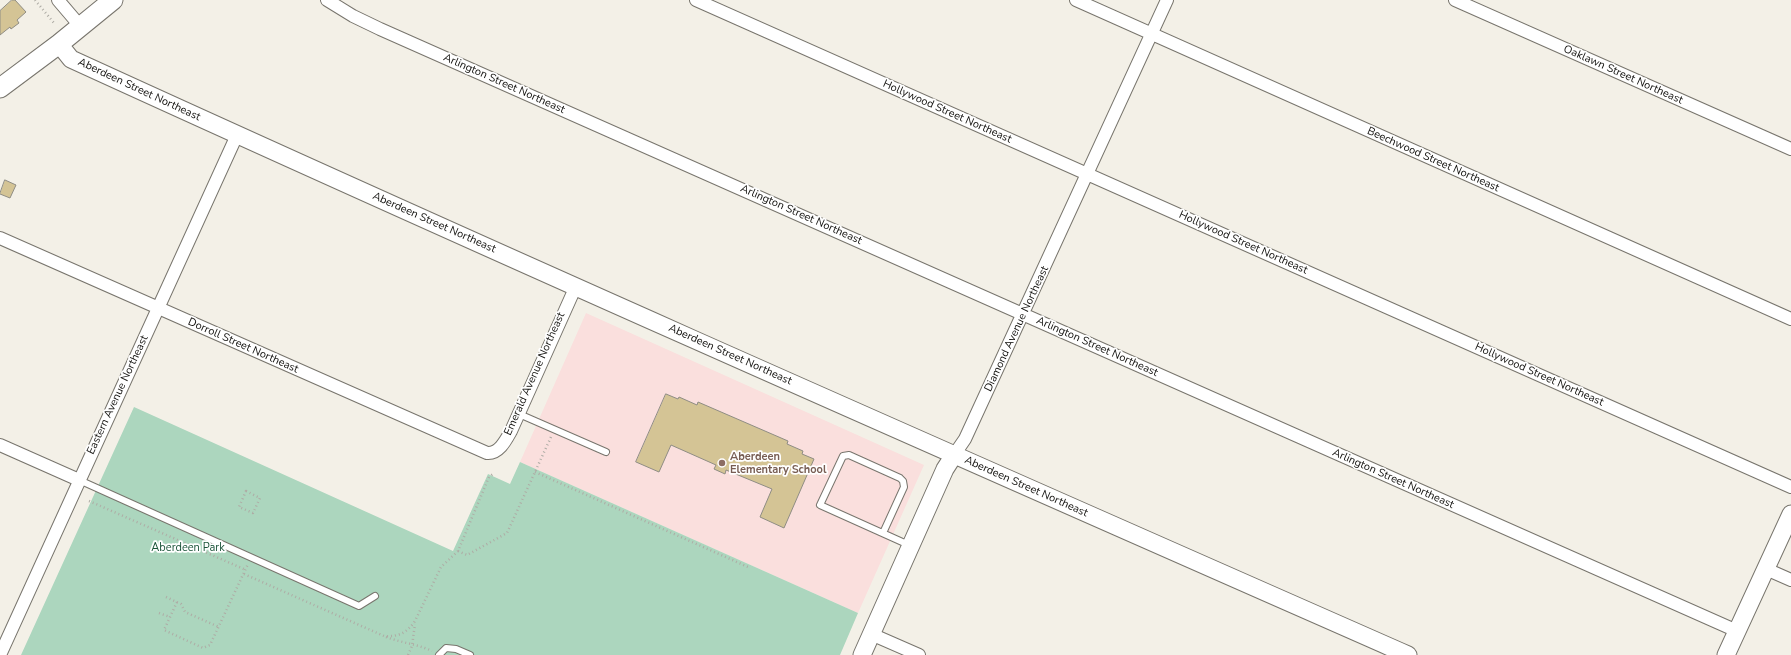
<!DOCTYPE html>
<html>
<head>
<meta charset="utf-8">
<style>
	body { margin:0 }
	canvas { display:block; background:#f3f0e7 }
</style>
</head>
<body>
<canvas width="1791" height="655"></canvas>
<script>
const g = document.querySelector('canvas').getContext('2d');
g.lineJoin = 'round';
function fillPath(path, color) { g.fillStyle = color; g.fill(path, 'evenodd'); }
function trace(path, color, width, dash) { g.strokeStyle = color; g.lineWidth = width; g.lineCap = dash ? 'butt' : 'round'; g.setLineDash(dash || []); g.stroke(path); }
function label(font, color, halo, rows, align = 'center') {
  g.font = font + ' "Nunito Sans",sans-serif'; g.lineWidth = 3.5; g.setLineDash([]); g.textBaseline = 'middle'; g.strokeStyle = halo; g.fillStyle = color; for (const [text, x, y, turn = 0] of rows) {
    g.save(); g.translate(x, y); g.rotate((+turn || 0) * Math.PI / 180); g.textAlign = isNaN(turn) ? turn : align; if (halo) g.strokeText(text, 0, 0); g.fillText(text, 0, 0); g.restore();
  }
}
const education = new Path2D(`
	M586 313 924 465 858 613 520 462Z`);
const green = new Path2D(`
	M134 407 453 551 488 474 510 484 520 462 858 613 840 655H21Z`);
const building = new Path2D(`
	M12 0H15L26 12 17 20 19 23 11 29 10 27 0 35V11Z
	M5 180 16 185 10 198 0 194Z
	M666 394 678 399 679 397 697 405 698 402 788 441 787 444 803 451 802 454 814 459 784 528 760 517 772 489 726 470 725 474 714 469 716 465 671 445 659 472 636 462Z`);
const path = new Path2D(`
	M35 0 54 23
	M535 472 748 567
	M246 491 260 498 253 513 239 507Z
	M89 501 246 570
	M458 551 467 555 507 533 551 437
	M244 574 384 636C398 637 407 633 415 621L441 567 458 551 489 477 493 474
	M166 597 181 604 185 612 219 627
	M177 602 164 630 203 648 210 645 248 564
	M159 613 170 617
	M386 637C402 643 417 644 432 651
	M408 655 412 646 415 624`);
const lane = new Path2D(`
	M519 414 606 452
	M79 480 359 606 375 596
	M883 533 904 487 903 481 900 478 849 455 843 456 820 505 909 545
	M439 655 446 648 456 649 470 655`);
const street = new Path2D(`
	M58 0 81 27
	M327 0 353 16 380 29 1737 631
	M696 0 1791 487
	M1076 0 1791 319
	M1455 0 1791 149
	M0 238 487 453C499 454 506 440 511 431L576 286
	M0 445 79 480
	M954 455 965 439 1167 0
	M1766 569 1791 580
	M871 634 919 655
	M0 655 237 135`);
const secondary = new Path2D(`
	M59 44 71 59C515 262 961 458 1408 655
	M862 655 945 469 954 455
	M1726 655 1791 514`);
const primary = new Path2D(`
	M0 88 59 44 113 0`);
const markers = [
	[722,463,4,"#8d6e63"]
];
const streetNames = [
	["Oaklawn Street Northeast",1623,75,24],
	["Arlington Street Northeast",504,84,24],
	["Aberdeen Street Northeast",139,90,25],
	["Hollywood Street Northeast",947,112,24],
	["Beechwood Street Northeast",1433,160,24],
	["Arlington Street Northeast",801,215,24],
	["Aberdeen Street Northeast",434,223,24],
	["Hollywood Street Northeast",1243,243,24],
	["Diamond Avenue Northeast",1017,329,-65],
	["Dorroll Street Northeast",243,346,24],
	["Arlington Street Northeast",1097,347,24],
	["Aberdeen Street Northeast",730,355,24],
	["Emerald Avenue Northeast",535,374,-66],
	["Hollywood Street Northeast",1539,375,24],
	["Eastern Avenue Northeast",118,395,-65],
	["Arlington Street Northeast",1393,479,24],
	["Aberdeen Street Northeast",1026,487,24]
];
const educationNames = [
	["Aberdeen",730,457],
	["Elementary School",730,470]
];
const parkNames = [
	["Aberdeen Park",188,548]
];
fillPath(education, '#fadfdd');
fillPath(green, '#acd6be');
fillPath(building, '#d4c495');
trace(building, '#8f8d84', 1);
trace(lane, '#78756d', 8);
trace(street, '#78756d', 14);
trace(secondary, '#78756d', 19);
trace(primary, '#78756d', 21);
trace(path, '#aeaca5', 2.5, [1, 3]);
trace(lane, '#fff', 6);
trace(street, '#fff', 12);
trace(secondary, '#fff', 17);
trace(primary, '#fff', 19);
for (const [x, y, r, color] of markers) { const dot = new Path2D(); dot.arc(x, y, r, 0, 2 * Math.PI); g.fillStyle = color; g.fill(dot); trace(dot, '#fff', 1.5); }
label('11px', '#12110e', '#fff', streetNames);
label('bold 11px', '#785e54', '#fff', educationNames, 'left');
label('11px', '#1a5338', '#fff', parkNames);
</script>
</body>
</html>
